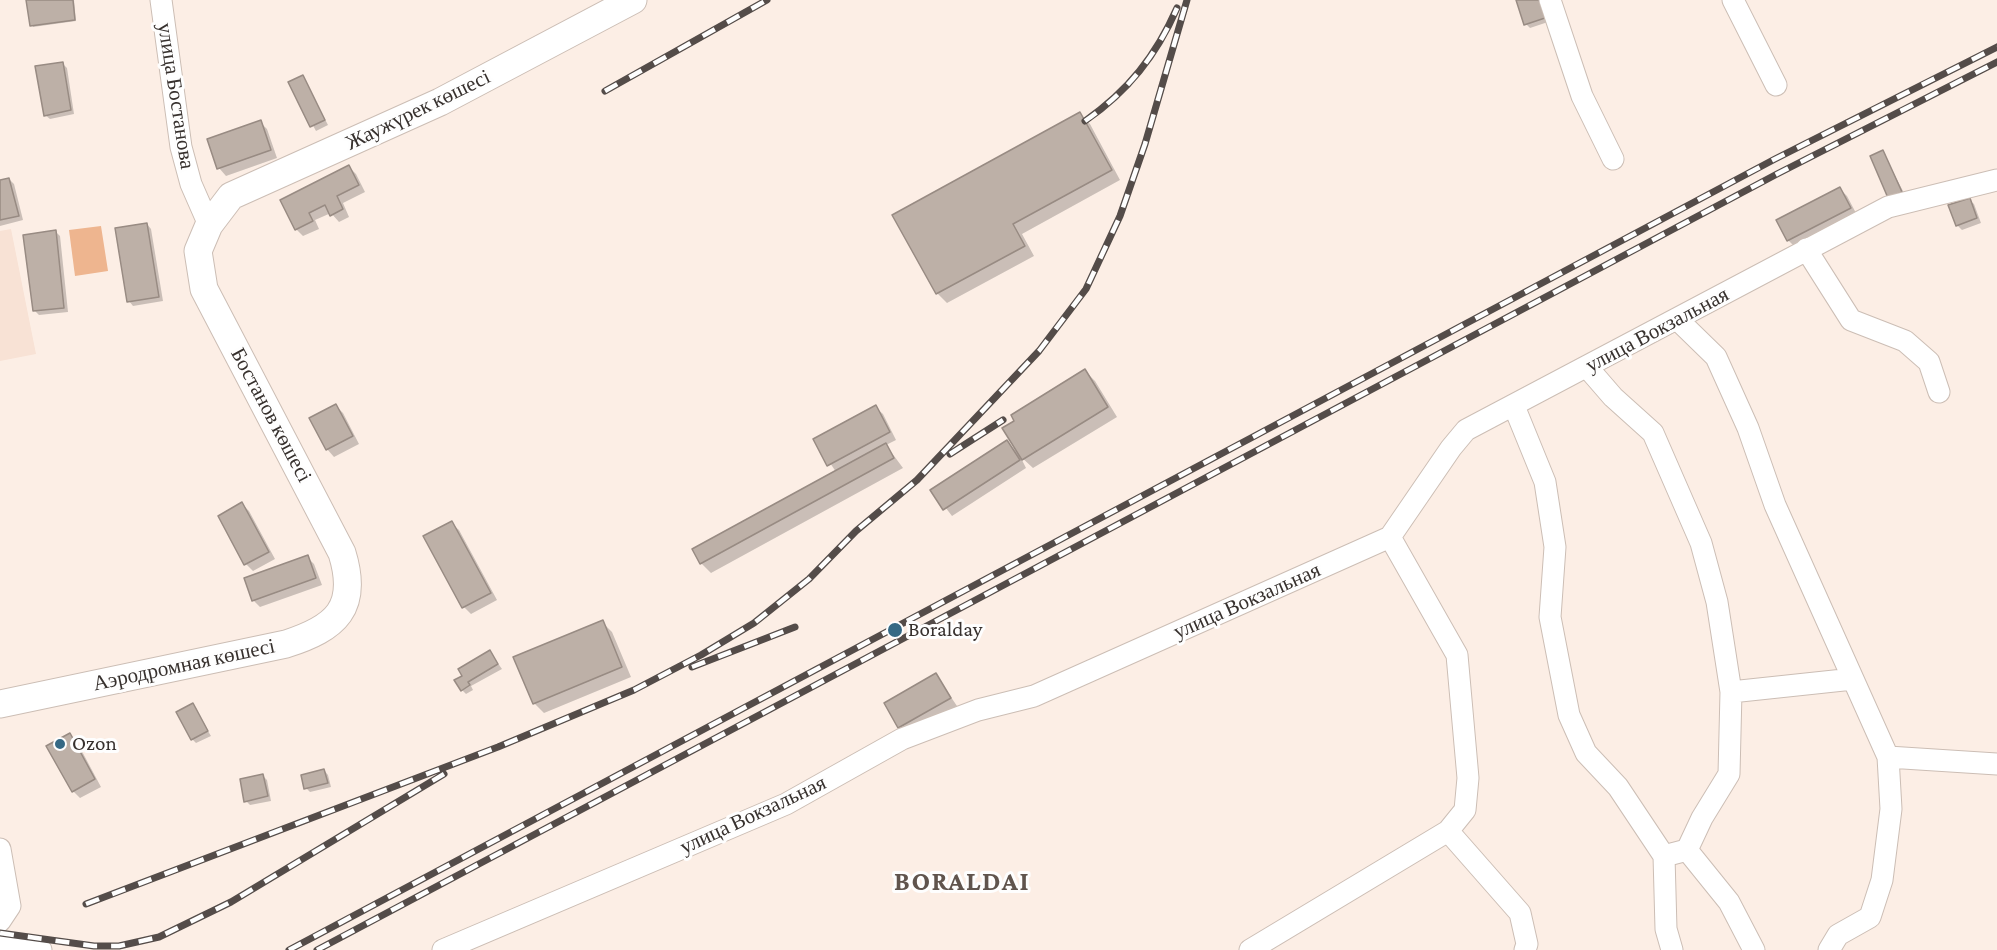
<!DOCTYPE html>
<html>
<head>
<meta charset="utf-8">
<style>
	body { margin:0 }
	canvas { display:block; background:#fceee5 }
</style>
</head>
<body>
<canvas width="1997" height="950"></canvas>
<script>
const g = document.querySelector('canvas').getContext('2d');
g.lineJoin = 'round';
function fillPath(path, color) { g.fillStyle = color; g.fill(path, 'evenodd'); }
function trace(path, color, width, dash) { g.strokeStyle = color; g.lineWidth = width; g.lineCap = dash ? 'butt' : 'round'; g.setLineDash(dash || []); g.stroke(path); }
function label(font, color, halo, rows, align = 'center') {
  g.font = font + ' "Crimson Pro",serif'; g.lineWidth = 6; g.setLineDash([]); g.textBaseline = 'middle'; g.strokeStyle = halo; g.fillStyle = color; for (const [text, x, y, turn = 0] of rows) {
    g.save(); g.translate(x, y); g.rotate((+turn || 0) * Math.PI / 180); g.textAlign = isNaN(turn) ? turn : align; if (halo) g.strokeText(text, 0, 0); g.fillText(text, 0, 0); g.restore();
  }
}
const built = new Path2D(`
	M11 229 36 354 0 361V231Z`);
const green = new Path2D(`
	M101 226 108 271 75 276 69 230Z`);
const shadow = new Path2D(`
	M27 0H74L76 21 33 27Z
	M1518 0H1541L1548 22 1530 28 1526 24Z
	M62 63 67 68 74 114 50 119 45 115Z
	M303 77 328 125 316 131 290 83Z
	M1080 114 1090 124 1120 180 1022 234 1034 256 947 303 937 293Z
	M260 122 267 129 277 158 226 176 219 168Z
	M1883 152 1906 197 1894 202Z
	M349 167 356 174 365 192 343 203 349 217 339 222 331 213 315 220 319 229 303 236 296 229 282 201Z
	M9 179 14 184 23 220 0 226V182Z
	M1840 189 1847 196 1857 215 1795 247 1788 240Z
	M1969 200 1974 204 1981 223 1962 230 1957 225Z
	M147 224 151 229 163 301 133 306 129 301Z
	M55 231 60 236 68 312 39 315 34 310Z
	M1085 371 1095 381 1117 417 1033 468 1020 456 1026 468 952 516 932 490 1007 442 1018 453Z
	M336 406 343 413 359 444 334 457 327 449Z
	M875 407 883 414 896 440 886 445 903 468 711 573 701 563 836 472 815 440Z
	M242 504 249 511 275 559 253 571 246 564Z
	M451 523 459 530 497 600 471 614 464 607Z
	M307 557 314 564 322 585 260 607 253 600Z
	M602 622 612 632 631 677 544 713 534 703Z
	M490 652 502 669 471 686 473 690 466 694 462 690Z
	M936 675 957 706 906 734 899 727Z
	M192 705 211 736 196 743 192 739Z
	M69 735 77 742 101 787 80 798 73 791Z
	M324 770 328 775 331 787 310 792 306 788Z
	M262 775 267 780 271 801 250 805 246 801Z`);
const building = new Path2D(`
	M26 0H73L75 20 30 26Z
	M1516 0H1539L1545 18 1524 25Z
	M63 62 71 110 44 116 35 66Z
	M303 75 325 120 310 127 288 82Z
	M1080 112 1112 170 1013 224 1025 246 936 294 892 215Z
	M261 120 271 150 217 169 207 139Z
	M1883 150 1902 192 1888 198 1870 156Z
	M349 165 359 185 337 196 343 209 330 216 325 205 309 213 313 221 295 230 280 200Z
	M9 178 19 216 0 220V180Z
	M1840 187 1851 208 1787 241 1776 220Z
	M1970 198 1977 218 1956 226 1948 205Z
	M147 223 159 297 127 302 115 228Z
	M56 230 64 308 33 311 23 235Z
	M1085 369 1108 407 1022 460 1002 428 1014 421 1011 415Z
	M336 404 353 436 326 450 309 418Z
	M876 405 890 432 827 466 813 439Z
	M1007 440 1020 460 943 510 930 490Z
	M886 443 894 458 700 564 692 549Z
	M242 502 269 552 244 565 218 516Z
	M452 521 491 593 462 608 423 536Z
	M308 555 316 578 252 601 244 578Z
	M603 620 622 667 533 704 513 657Z
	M490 650 498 664 468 682 470 685 461 691 454 680 462 676 458 669Z
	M936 673 951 698 898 728 884 703Z
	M193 703 208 731 191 740 176 712Z
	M70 733 95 779 72 792 46 746Z
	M324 769 328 783 304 789 301 775Z
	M263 774 268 796 244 802 240 779Z`);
const minor = new Path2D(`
	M161 0 181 147 191 184 209 225
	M1550 0 1582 96 1613 159
	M1733 0 1776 85
	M1806 249 1851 320 1905 341 1929 362 1939 392
	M1677 319 1716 357 1748 428 1775 505 1888 757 1891 809 1882 880 1870 917 1838 935 1829 950
	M1514 406 1545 482 1555 547 1550 617 1569 715 1586 753 1618 787 1664 856 1687 850 1702 818 1729 774 1731 692 1717 602 1701 543 1653 433 1613 397 1587 367
	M1731 692 1853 679
	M1888 757 1997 764
	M1448 831 1520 913 1527 944 1525 950
	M0 849 10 906 0 921
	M1687 850 1729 902 1754 950
	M1664 856 1666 929 1672 950
	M0 943 37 947 41 950
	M443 950 786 804 902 739 978 710 1034 696 1390 537 1451 448 1466 430 1888 207 1997 180
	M1250 950 1448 831 1465 810 1468 778 1457 655 1390 537`);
const major = new Path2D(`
	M0 704 286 644C336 628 359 608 342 553L204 289 198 251 209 225 231 196 440 102 633 0`);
const rail = new Path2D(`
	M605 91 767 0
	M1085 121C1128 91 1156 56 1177 8
	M950 454 1003 420
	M692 667 795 627
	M86 904 498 747 634 690 701 655 754 623 809 579 856 531 917 480 1039 351 1086 289 1120 216 1145 144 1187 0
	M0 933 94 946H119L159 937 231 902 444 774
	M289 950 1775 159 1997 47
	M317 950 1777 174 1997 62`);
const markers = [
	[895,630,8,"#356985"],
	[60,744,6,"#356985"]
];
const streetNames = [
	["улица Бостанова",176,96,81],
	["Жаужүрек көшесі",418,110,-26],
	["улица Вокзальная",1657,330,-28],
	["Бостанов көшесі",271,415,62],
	["улица Вокзальная",1247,601,-24],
	["Аэродромная көшесі",184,665,-12],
	["улица Вокзальная",753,815,-25]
];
const poiNames = [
	["Boralday",908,630],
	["Ozon",72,744]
];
const districtNames = [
	["BORALDAI",962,882]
];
fillPath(built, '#f8e2d5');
fillPath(green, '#eeb58f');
fillPath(shadow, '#0003');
fillPath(building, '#bdb0a7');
trace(building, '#988b83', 1.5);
trace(minor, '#ccbeb5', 23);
trace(major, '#ccbeb5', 29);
trace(minor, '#fff', 21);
trace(major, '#fff', 27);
trace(rail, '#544c49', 7);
trace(rail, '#fefefe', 4.5, [14]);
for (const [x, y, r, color] of markers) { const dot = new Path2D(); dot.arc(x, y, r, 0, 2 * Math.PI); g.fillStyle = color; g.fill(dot); trace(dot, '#fefefe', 2); }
label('21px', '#37312e', '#fefefe', streetNames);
label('21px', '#37312e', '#fefefe', poiNames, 'left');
g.letterSpacing = '1.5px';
label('bold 27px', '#60544d', '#fefefe', districtNames);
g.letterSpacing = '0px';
</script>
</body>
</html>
